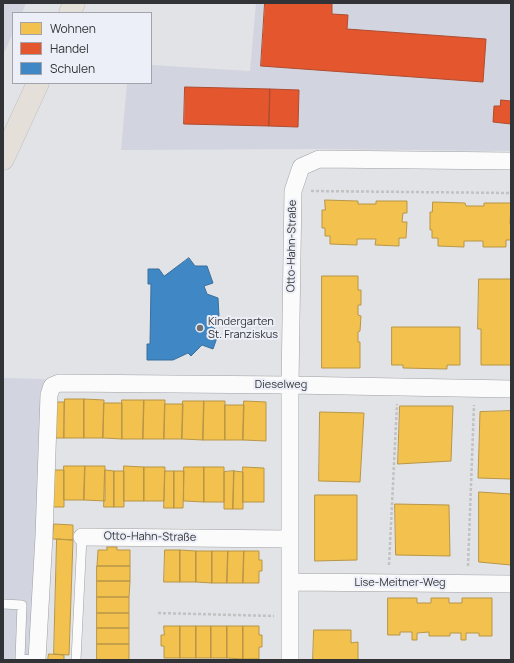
<!DOCTYPE html>
<html>
<head>
<meta charset="utf-8">
<style>
	body { margin:0 }
	#map { position:relative; width:514px; height:663px; overflow:hidden; background:#e2e3e7; font-family:Manrope,sans-serif }
	canvas { display:block }
	.frame { position:absolute; inset:0; border:4px solid #323336; pointer-events:none }
	.legend { position:absolute; left:12px; top:12px; width:140px; height:72px; box-sizing:border-box; background:#eceff7; border:1px solid #a2a4aa; margin:0; padding:5px 7px; list-style:none; font-size:12px; color:#323336 }
	.legend li { display:flex; align-items:center; gap:8px; height:20px }
	.legend b { width:20px; border:1px solid #a2a4aa }
</style>
</head>
<body>
<div id="map">
<canvas width="514" height="663"></canvas>
<div class="frame"></div>
<ul class="legend">
<li><b style="height:11px;background:#f2c14e"></b>Wohnen</li>
<li><b style="height:11px;background:#e4572e"></b>Handel</li>
<li><b style="height:11px;background:#3f88c5"></b>Schulen</li>
</ul>
</div>
<script>
const g = document.querySelector('canvas').getContext('2d');
g.lineJoin = 'round';
function fillPath(path, color) { g.fillStyle = color; g.fill(path, 'evenodd'); }
function trace(path, color, width, dash) { g.strokeStyle = color; g.lineWidth = width; g.lineCap = dash ? 'butt' : 'round'; g.setLineDash(dash || []); g.stroke(path); }
function label(font, color, halo, rows, align = 'center') {
  g.font = font + ' Manrope,sans-serif'; g.lineWidth = 4; g.setLineDash([]); g.textBaseline = 'middle'; g.strokeStyle = halo; g.fillStyle = color; for (const [text, x, y, turn = 0] of rows) {
    g.save(); g.translate(x, y); g.rotate((+turn || 0) * Math.PI / 180); g.textAlign = isNaN(turn) ? turn : align; if (halo) g.strokeText(text, 0, 0); g.fillText(text, 0, 0); g.restore();
  }
}
const built = new Path2D(`
	M3 3H26L22 13H13V33L3 55Z
	M256 3H511V151L312 149 121 150 127 83H151V65L250 71Z
	M3 378 44 379V536L37 660H3Z`);
const homes = new Path2D(`
	M325 200 358 201V204H376V201H407V213H403L402 222H407L406 238H399V246L375 245 376 239H357V245L330 244V236H325V228H322V210H325Z
	M433 202 465 203 466 206H484V203H511L510 224H511V240H506V247H483V241H464V247L438 246V238H432V230H430V212H432Z
	M322 276H358V290H361V305H358V315L361 316 360 331 358 332V342H360V368H322Z
	M479 279H511V365H481V329H478Z
	M392 327H460V365H447V369L403 368V365H392Z
	M65 399H84V438H64Z
	M84 399 104 400 103 438H84Z
	M122 400H144L143 439H122Z
	M144 400H165L164 439H143Z
	M183 401H204L203 440 182 439Z
	M204 401H225V440H203Z
	M244 401 266 402V441L243 440Z
	M55 402H64V438H55Z
	M104 403H122V439L103 438Z
	M165 404H183L182 439H164Z
	M225 405H244L243 440H225Z
	M400 406H453L451 461 398 464Z
	M511 411V479L478 478 480 412Z
	M320 412 364 413 360 482 319 481Z
	M64 466H85L84 500H64Z
	M85 466H105V501L84 500Z
	M124 466 144 467V501H124Z
	M144 467H165L164 501H144Z
	M184 467H204V502L184 501Z
	M204 467H224V502H204Z
	M243 467 264 468V502H243Z
	M54 470H64V507H53Z
	M105 470 114 471V507H104Z
	M114 471H124V507H114Z
	M165 471H174V508H164Z
	M174 471H184L183 508H174Z
	M234 471 243 472V509H233Z
	M234 471 233 509H224V472Z
	M479 492 511 494V565L479 562Z
	M315 495H357V560L315 561Z
	M395 504 449 505 450 556 396 555Z
	M54 524 73 525V540L53 539Z
	M57 539 73 540 69 655 54 654Z
	M107 547H117V550H130V566H97L98 550H107Z
	M165 550H180V582H164Z
	M180 550 196 551V582H180Z
	M196 551H212V583L196 582Z
	M212 551H228L227 583H212Z
	M228 551H244L243 583H227Z
	M244 551H259V560H262V571H259V583H243Z
	M97 566H130V581H97Z
	M97 581H130L129 597H97Z
	M97 597H129V613H97Z
	M388 598H417V603H431V598H449V603H462V598H492V636H479V633H466V640H461V633H450V636H429V632L417 633V640H412V632H400V635H388Z
	M97 613H129V628H97Z
	M164 626H180V658H164V646H161V635H164Z
	M180 626H196V658H180Z
	M196 626H211V658H196Z
	M211 626H227V658H211Z
	M227 626H243V659L227 658Z
	M243 626H259V635H262V647H259V659H243Z
	M97 628H129V644H97Z
	M314 630H351V643L358 642V660H313Z
	M97 644H129V660H97Z
	M49 654 64 655V660H48Z`);
const shops = new Path2D(`
	M265 3H332V14L348 15 347 29 486 39 483 82 261 66Z
	M185 87 270 89 269 126 184 124Z
	M270 89 299 90 298 127 269 126Z
	M501 100 511 101V124L493 122 494 106H500Z`);
const schools = new Path2D(`
	M189 258 195 266H207L213 283 204 286 207 294 218 298 219 316H210V325L219 332 213 349 202 345 191 356 188 353 173 360H147V344H150L151 284H148V269H159L164 276Z`);
const path = new Path2D(`
	M311 191 511 193
	M389 565 397 404
	M468 566 474 405
	M158 613 274 616`);
const service = new Path2D(`
	M3 604 22 605 20 659 34 660
	M76 660 82 537`);
const minor = new Path2D(`
	M82 537 290 539
	M290 582 511 584
	M37 660 44 536 49 395 52 386 59 383 290 385 511 389
	M290 660V385L293 191 301 167 319 159 511 161`);
const primary = new Path2D(`
	M70 13 74 3
	M3 159 38 83`);
const markers = [
	[200,328,4,"#707174"]
];
const streetNames = [
	["Otto-Hahn-Straße",292,246,-89],
	["Dieselweg",281,385],
	["Otto-Hahn-Straße",150,537,1],
	["Lise-Meitner-Weg",400,583]
];
const poiNames = [
	["Kindergarten",208,322],
	["St. Franziskus",208,335]
];
fillPath(built, '#d2d5df');
fillPath(homes, '#f2c14e');
trace(homes, '#b89647', 1);
fillPath(shops, '#e4572e');
trace(shops, '#af4c30', 1);
fillPath(schools, '#3f88c5');
trace(schools, '#3b6e9a', 1);
trace(service, '#9fa0a3', 10);
trace(minor, '#9fa0a3', 18);
trace(primary, '#c0c0c3', 23);
trace(path, '#c2c2c3', 2.5, [3, 2]);
trace(service, '#fbfbfb', 9);
trace(minor, '#fbfbfb', 17);
trace(primary, '#e4e0d9', 22);
for (const [x, y, r, color] of markers) { const dot = new Path2D(); dot.arc(x, y, r, 0, 2 * Math.PI); g.fillStyle = color; g.fill(dot); trace(dot, '#eceff7', 1.5); }
label('11px', '#323336', '#eceff7', streetNames);
label('11px', '#323336', '#eceff7', poiNames, 'left');
</script>
</body>
</html>
